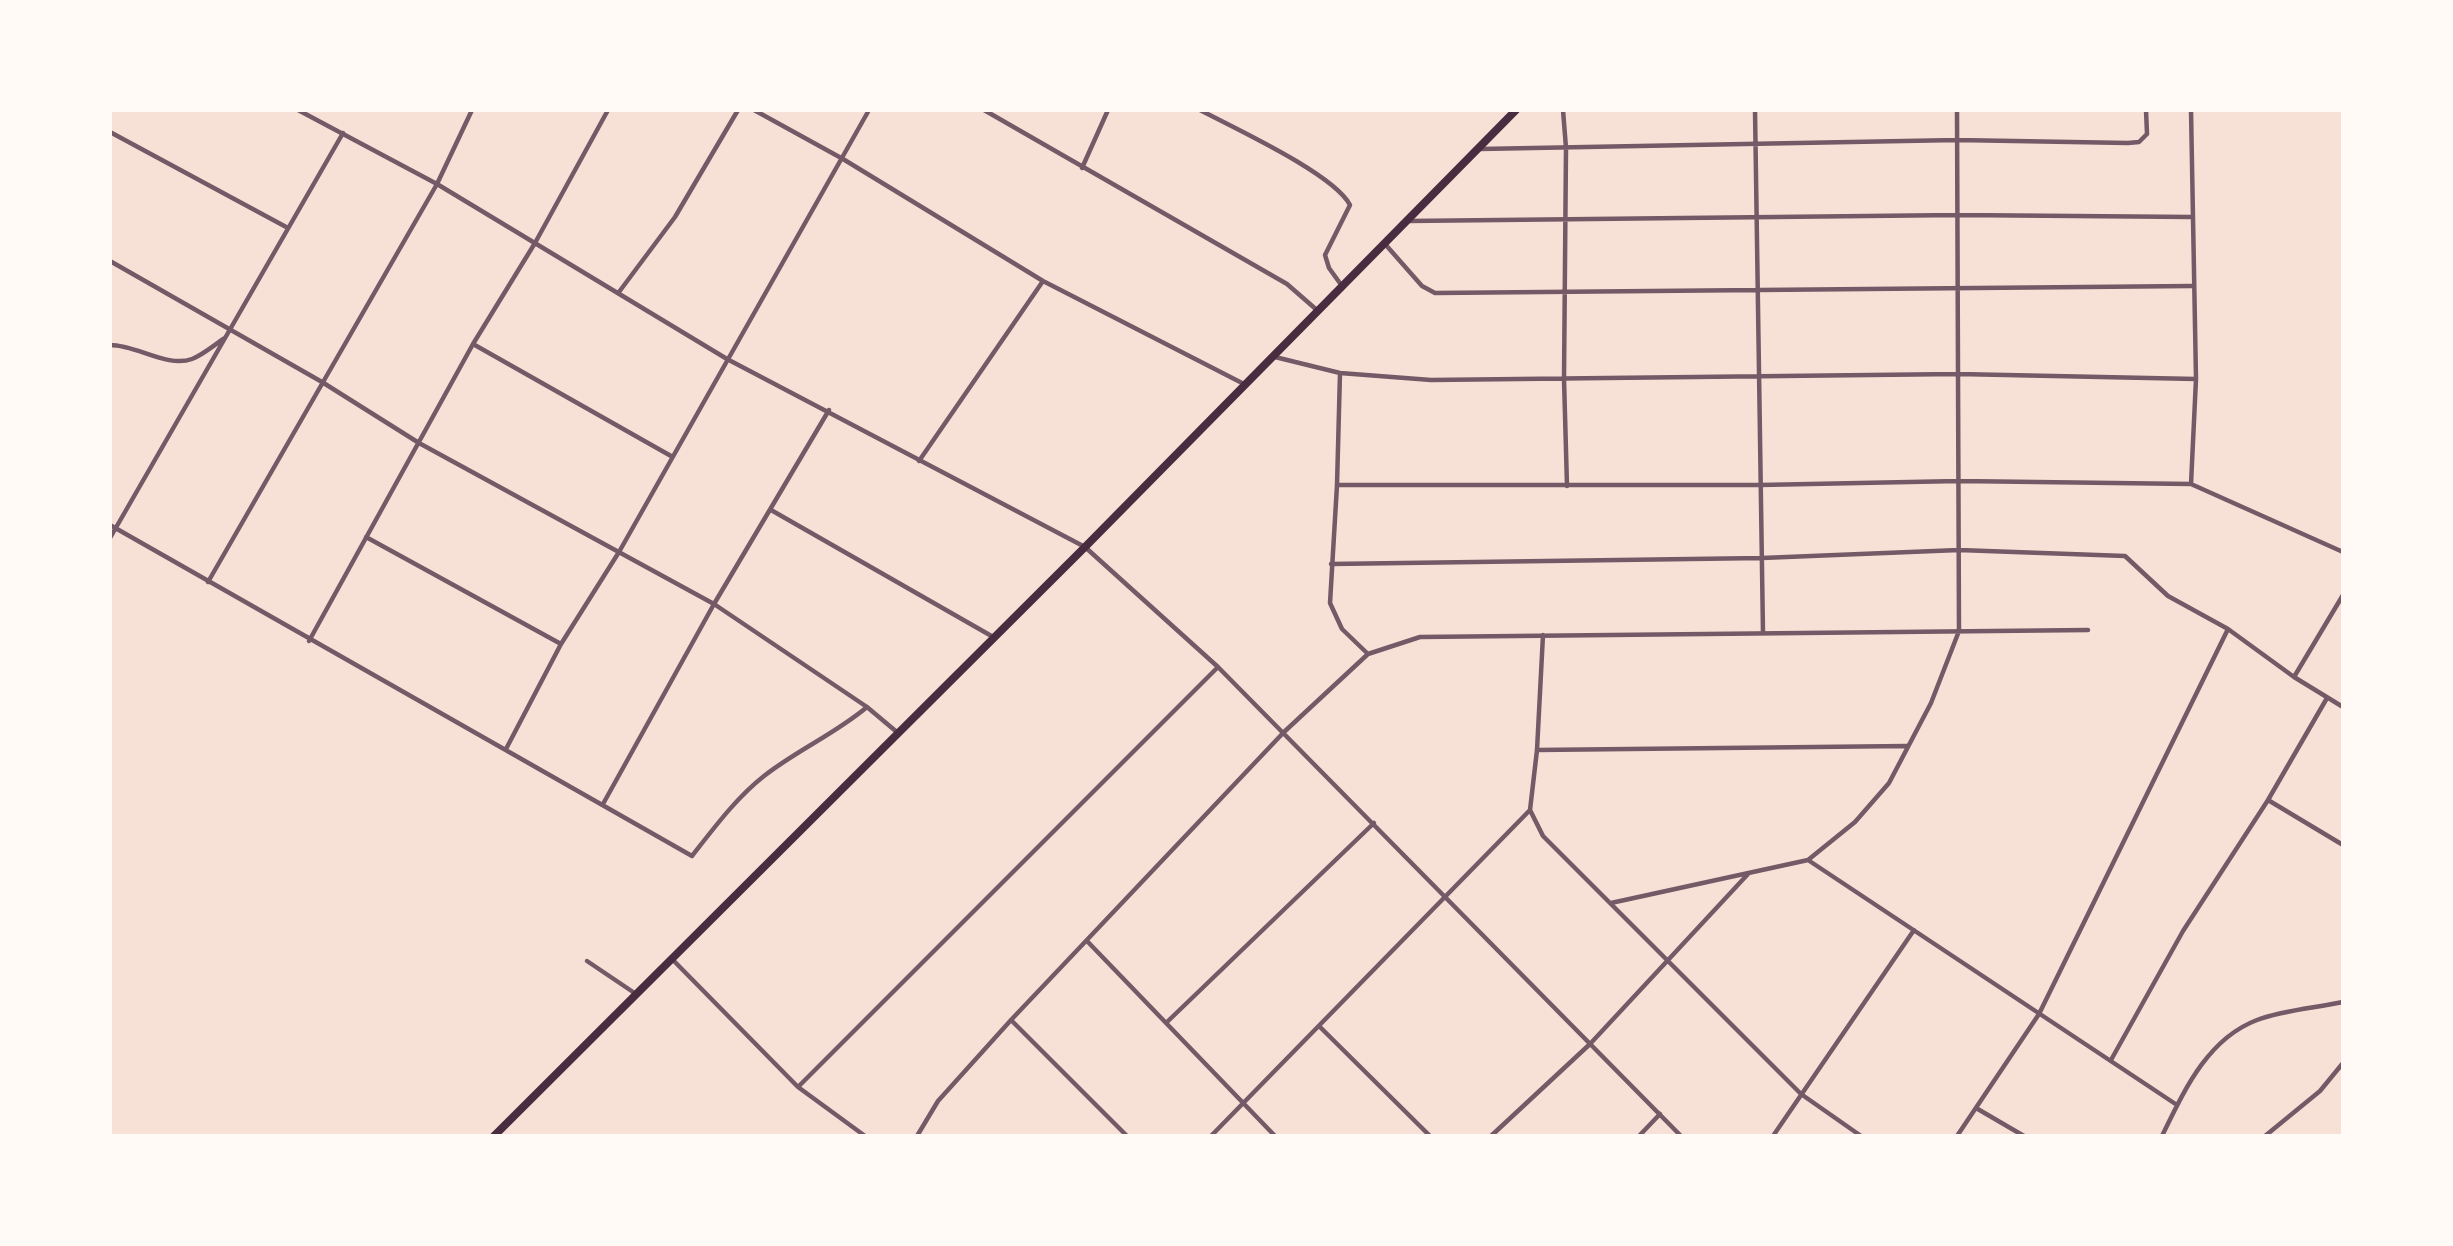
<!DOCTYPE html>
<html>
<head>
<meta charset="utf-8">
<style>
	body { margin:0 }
	#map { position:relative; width:2453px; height:1246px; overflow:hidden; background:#f7e1d7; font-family:"Zilla Slab",serif }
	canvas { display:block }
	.frame { position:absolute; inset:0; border:112px solid #fffaf5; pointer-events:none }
</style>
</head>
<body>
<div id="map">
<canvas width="2453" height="1246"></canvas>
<div class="frame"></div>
</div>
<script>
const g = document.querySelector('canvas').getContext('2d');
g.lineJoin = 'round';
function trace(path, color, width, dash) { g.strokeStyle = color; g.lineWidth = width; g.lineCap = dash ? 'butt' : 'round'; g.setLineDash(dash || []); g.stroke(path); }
const minor = new Path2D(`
	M298 110 437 184 727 359 1085 547 1218 667 1681 1136
	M754 110 843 159 1043 281 1244 384
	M984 110 1287 284 1318 311
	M1200 110C1234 128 1334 174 1350 205L1325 255 1329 268 1342 286
	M1563 110 1566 148 1564 379 1567 486
	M1755 110 1763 633
	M110 132 288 228
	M1480 149 1957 140 2128 143 2139 142 2147 134 2146 110
	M1082 168 1108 110
	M1408 221 1958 215 2191 217
	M1385 244 1422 286 1435 293 2192 286
	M110 261 322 382 419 443 714 604 867 707 898 733
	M619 292 675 217 738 110
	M473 344 671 456
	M110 345C137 345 167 368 192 359 203 355 214 345 225 338
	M1275 357 1340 373 1431 380 1958 374 2196 379
	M1340 373 1337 485 1330 603 1342 629 1368 654
	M919 461 1043 281
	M2191 484 2196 379 2191 110
	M1337 485H1760L1959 481 2191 484 2343 552
	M771 510 995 638
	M110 525 692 856C714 828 736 798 764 776 797 750 835 734 867 707
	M366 537 561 644
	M110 538 343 133
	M1331 564 1762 558 1959 550 2125 556 2168 596 2228 629 2294 677 2343 707
	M208 582 437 184 472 110
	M1543 635 1537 750 1530 810 1543 836 1801 1094 1861 1136
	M309 641 473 344 535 243 608 110
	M2294 677 2343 595
	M506 749 561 644 619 552 869 110
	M1537 750 1907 746
	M2268 800 2343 845
	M603 804 714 604 829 410
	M1808 860 2177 1105
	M1611 903 1808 860 1855 822 1889 783 1931 703 1959 631 1957 110
	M1087 941 1275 1136
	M672 959 798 1087 865 1136
	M587 961 636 994
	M1011 1020 1127 1136
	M1166 1023 1374 823
	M1319 1026 1430 1136
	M2111 1060 2183 931 2268 800 2327 698
	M798 1087 1218 667
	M1976 1108 2024 1136
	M917 1136 938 1101 1011 1020 1284 732 1368 654 1420 637 2088 630
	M1211 1136 1530 810
	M1491 1136 1590 1044 1748 874
	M1639 1136 1660 1114
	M1773 1136 1914 930
	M1957 1136 2039 1014 2228 629
	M2162 1136C2184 1091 2207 1039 2257 1020 2283 1010 2315 1008 2343 1002
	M2265 1136 2320 1091 2343 1063`);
const primary = new Path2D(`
	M494 1136 1085 547 1516 110`);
trace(minor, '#755966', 4.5);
trace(primary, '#4a2c40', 8);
</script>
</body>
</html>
